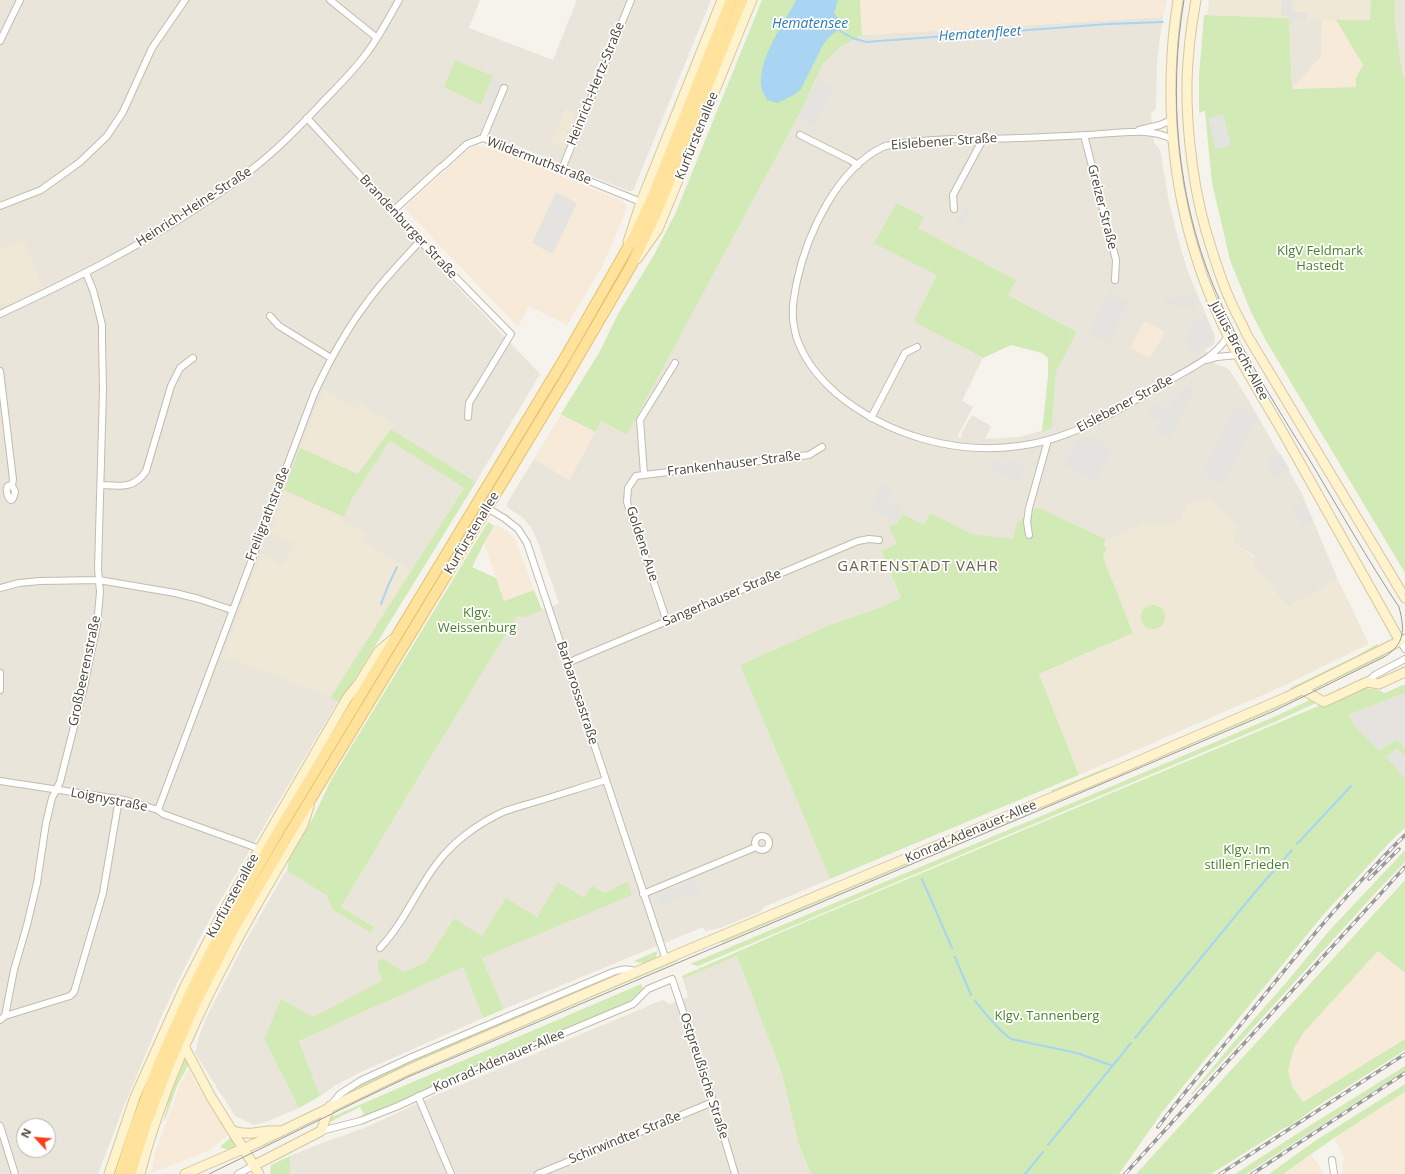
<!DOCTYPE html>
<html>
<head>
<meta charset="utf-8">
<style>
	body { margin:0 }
	#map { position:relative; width:1405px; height:1174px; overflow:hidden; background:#f6f3ec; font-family:"Open Sans",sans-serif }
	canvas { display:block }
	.north { position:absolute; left:16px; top:1118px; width:40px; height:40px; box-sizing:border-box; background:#fff; border:1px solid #b7b4b0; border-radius:50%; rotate:296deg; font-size:11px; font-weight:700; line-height:16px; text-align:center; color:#4b4439 }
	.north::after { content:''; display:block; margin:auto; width:14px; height:18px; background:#fc3f1d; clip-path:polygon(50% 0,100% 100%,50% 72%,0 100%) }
</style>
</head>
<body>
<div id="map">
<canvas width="1405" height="1174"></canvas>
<div class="north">N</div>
</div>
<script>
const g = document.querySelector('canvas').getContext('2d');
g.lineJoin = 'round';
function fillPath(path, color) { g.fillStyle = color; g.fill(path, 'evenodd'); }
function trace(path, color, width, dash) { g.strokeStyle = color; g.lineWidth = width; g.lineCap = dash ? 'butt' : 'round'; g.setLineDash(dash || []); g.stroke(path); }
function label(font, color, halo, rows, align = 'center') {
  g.font = font + ' "Open Sans",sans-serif'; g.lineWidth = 3.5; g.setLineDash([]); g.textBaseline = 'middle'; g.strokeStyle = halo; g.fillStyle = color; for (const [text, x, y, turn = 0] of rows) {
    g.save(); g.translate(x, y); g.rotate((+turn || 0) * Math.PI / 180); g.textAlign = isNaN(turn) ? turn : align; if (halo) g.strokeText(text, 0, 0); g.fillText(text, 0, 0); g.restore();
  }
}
const residential = new Path2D(`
	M0 0H480L469 28 553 60 577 0H711L633 191H628L510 143 487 137 465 143 395 205V217L415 242 540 374 476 482 391 429 344 495V517L352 499 390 441 464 488 332 697 338 701 214 911 183 971 162 1015 124 1106 98 1174H0ZM24 1126H48V1150H24Z
	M1395 0H1405V78L1402 72 1395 22Z
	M1163 17 1160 37 1157 61 1156 109 1151 113 1154 142 1160 150 1169 202 1178 239 1188 272 1215 336V341L1213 345 1205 350 1216 364 1229 369 1249 401 1302 494 1338 580 1288 607 1252 564 1255 556 1234 544 1188 504 1178 523H1144L1108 540 1037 507 1013 539 973 534 930 513 924 525 897 544 881 552 901 598 876 609 829 625 740 665 830 879 764 907 760 912 720 928 705 931 703 927 504 1009 482 958 631 895 628 882 605 893 584 898 482 936 454 918 426 962 404 972 384 959 377 965 383 981 313 1017 281 1000 264 1039 299 1108 266 1122 254 1125 235 1116 195 1053 200 1034 206 1018 245 942 284 874 287 871 326 895 333 910 371 933 374 927 341 907 432 755 517 616 559 604 538 542 531 527 522 517 507 507V503L534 459 569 480 601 421 627 435 801 111 823 64 842 46 862 35ZM897 203 923 217 918 228 1015 280 1008 295 1077 332 1056 372 1052 428 1019 437 985 439 991 426 972 415 961 434 962 438 957 437 973 407 962 401 983 358 961 347 915 318 937 275Z
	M1322 20 1321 57 1292 89 1289 21Z
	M737 956 782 1074 799 1145 811 1174H290V1156L314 1146 369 1126 434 1096 660 1001 663 1000 669 1004 688 997 683 979Z
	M463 967 483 1018 361 1072 336 1085 320 1096 299 1041Z`);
const commercial = new Path2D(`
	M860 0H1167L1163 17 862 35Z
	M1322 20H1336L1363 65 1356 78 1357 87 1292 89 1321 57Z
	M477 146 490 147 501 151 624 202 627 208 602 267 567 325 529 306 518 327 404 208 470 148Z
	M1144 321 1165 332 1150 358 1130 348Z
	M561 414 595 432 569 480 534 459Z
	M498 525 515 538 534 590 504 601 484 543 494 526Z
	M1405 919V1039L1303 1102 1292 1086 1288 1070 1294 1048 1304 1032 1383 945Z
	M189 1068 197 1086 222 1124 228 1135 208 1151 151 1173 155 1153 179 1087Z
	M1405 1092V1174H1342L1344 1157 1334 1138Z
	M1311 1154 1324 1174H1283Z`);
const industrial = new Path2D(`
	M1405 693V748L1397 739 1379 751 1353 724 1348 715Z`);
const education = new Path2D(`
	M1209 0H1371V20L1289 21 1287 18 1207 15Z
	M565 109 576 113 569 131 558 126Z
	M557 128 567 132 566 134 569 135 564 148 551 143Z
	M23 240 44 288 7 305H3L0 302V250Z
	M325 390 355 409 360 404 394 424 358 474 300 448 318 402Z
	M284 490 344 517 342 520 366 535 363 541 411 571 331 697 223 656 262 554 283 565 294 544 270 532Z
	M1208 498 1238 526 1234 544 1255 557 1252 564 1288 607 1338 580 1369 644 1279 688 1079 775 1039 674 1133 633 1103 557 1107 548 1102 546 1106 539 1108 540 1144 523H1178L1188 504Z`);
const green = new Path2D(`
	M762 0H860L862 35 842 46 823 64 801 111 627 435 601 421 595 432 561 414 599 353 618 314 654 255 676 212Z
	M1371 0H1395V22L1402 72 1405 78V573L1265 339 1251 312 1230 260 1212 183 1205 111 1199 113V75L1204 15 1287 18 1289 21 1292 89 1356 87V78L1363 65 1336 20H1370Z
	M455 60 493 76 481 105 444 87Z
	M897 203 924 217 918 228 1016 280 1008 295 1077 332 1056 372 1052 428 1042 432 1048 376V358L1042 353 1011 345 983 358 916 323 915 318 937 275 874 243Z
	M391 429 476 482 340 703 331 697 464 488 390 441 352 499 344 517 284 490 300 448 358 474Z
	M1037 507 1106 539 1103 546 1107 548 1103 557 1133 633 1039 674 1079 775 830 879 740 665 829 625 876 609 901 598 881 551 897 544 889 526 898 523 902 514 924 525 930 513 973 534 1013 539 1017 523Z
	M488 522 494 526 484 543 472 567 496 578 504 601 534 590 542 610 525 617 517 616 432 755 341 907 374 927 371 933 333 910 326 895 287 871 289 857 314 816 331 780Z
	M1141 617a12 12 0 1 1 24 0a12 12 0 1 1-24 0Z
	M1377 644 1378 646 1374 649 1291 690 1290 688 1356 656Z
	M1383 654 1385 656 1312 691 1309 689Z
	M1403 685H1405V693L1348 715 1353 724 1379 751 1397 739 1405 748V828L1390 842 1323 915 1163 1111 1119 1174H811L799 1145 782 1074 737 956 683 979 682 976 796 926 1361 688 1375 689 1385 693Z
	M1304 692 1307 694 1274 710 722 943 721 941 1273 708Z
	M1314 698 1320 701 1277 721 698 966 690 964 1117 784 1276 716Z
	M1106 768 1107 770 1055 793 1050 791Z
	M1405 850V862L1378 890 1192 1095 1191 1094 1232 1044 1285 984 1329 931Z
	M1405 880V973L1378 951 1304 1032 1294 1048 1288 1070 1292 1086 1303 1102 1405 1039V1050L1316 1107 1290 1126 1284 1128 1211 1174H1136Z
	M628 881 632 895 482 958 504 1009 483 1018 463 967 299 1041 320 1096 299 1108 264 1039 281 999 313 1017 382 981 377 965 380 959H384L404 972 426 962 454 918 482 936 506 898 537 917 558 882 584 898 592 886 605 893Z
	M657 951C658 964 643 965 634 961Z
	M678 959V961L410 1075 331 1111 409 1073Z
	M623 973 407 1066 349 1092 362 1084 406 1063 613 975Z
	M641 984 643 988 628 1003 362 1117 361 1116 364 1114 360 1107 328 1123 329 1118Z
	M186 1057 188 1066 177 1086 165 1120 164 1119 169 1098Z
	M1405 1066V1071L1246 1174H1235L1306 1128Z
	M1405 1084V1092L1334 1138 1283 1174H1269L1315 1141Z
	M231 1137 237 1146C230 1149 227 1151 220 1147Z
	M290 1156V1174H270L271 1165Z`);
const parking = new Path2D(`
	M1281 0H1292L1293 11 1307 13V20L1289 21 1288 17 1281 15Z
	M494 80 502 84 492 107 484 104Z
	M818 80 834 88 815 126 799 118Z
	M1223 114 1231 145 1215 149 1208 118Z
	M556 192 577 203 553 254 532 243Z
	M966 203 972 206 963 224 957 221Z
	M1109 292 1128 301 1108 344 1088 335Z
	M1195 296 1196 308 1166 305V299Z
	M1205 316 1214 335 1210 337 1212 341 1197 352 1194 348 1191 352 1187 348 1189 344 1185 340 1193 322Z
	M1185 386 1194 390 1169 439 1155 432 1161 421 1149 415 1154 404 1167 409 1174 395 1179 397Z
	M1237 405 1257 417 1222 485 1202 474Z
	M1089 436 1112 448 1095 482 1064 466 1077 440Z
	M1280 453 1290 470 1276 479 1265 461Z
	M995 459 1007 465 1010 459 1026 466 1017 483 990 469Z
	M884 482 889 485 893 490 888 500 903 507 896 522 870 509Z
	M1304 503 1313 520 1301 526 1293 509Z
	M1397 748 1405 757V779L1386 757Z
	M695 880 701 896 692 900 690 894 660 907 656 897Z`);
const water = new Path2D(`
	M796 0H838L834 13 838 18V30L829 37 823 45 801 89 794 95 777 103 767 100C765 95 761 90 761 85 759 57 783 25 796 0Z`);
const stream = new Path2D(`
	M837 29 852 38 866 42 1109 24 1163 22
	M381 604 388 586 397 567
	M1297 844 1351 786
	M922 879 952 948
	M955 957 971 995
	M975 1001C986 1014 997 1029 1011 1039L1077 1053 1113 1066
	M1135 1038 1256 891 1292 850
	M1048 1145 1131 1043
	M1025 1174 1043 1152`);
const minor = new Path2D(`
	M330 0 377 38
	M0 41 20 0
	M307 118 420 241 511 334 469 403 468 417
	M1139 130 1160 125 1171 120
	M800 135 850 160 858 165
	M1084 135 1116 260 1115 280
	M483 138 504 88
	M1172 139C1146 126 1115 134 1086 135 1048 137 1008 139 969 139 945 139 921 140 898 144 893 145 887 145 883 147 837 169 807 234 797 281 794 296 791 311 794 326 795 333 797 340 800 346 808 365 821 380 837 394 887 435 954 455 1019 446 1052 442 1085 428 1114 412 1134 401 1153 390 1172 379 1193 367 1215 357 1228 336
	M443 166 467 144 483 138 641 202
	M562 169 631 0
	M0 206 41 190 80 162 107 136 123 112 152 48 185 0
	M954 209 953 195 983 139
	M393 211 441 167
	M0 314C68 282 134 250 197 208 215 196 234 184 251 170 276 151 298 128 319 106 335 89 352 73 366 54 379 37 388 19 399 0
	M270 316 279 326 331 358
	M1207 360 1217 357 1238 355
	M0 371 13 479 12 486 15 491C12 516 0 480 12 486
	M871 418 905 353 917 347
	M644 474 640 420 675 363
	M101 485C121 486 134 489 146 471L171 386 180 368 193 358
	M487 508 504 518 518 529 527 543 666 960
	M1029 535 1027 522 1029 508 1048 440
	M0 588 19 583 40 581 99 580 175 593 199 599 232 610
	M667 622 627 502 628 488 636 476 809 455 822 447
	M1405 638 1400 641 1405 649
	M567 663 858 541 869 539 879 540
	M0 673V690
	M1367 682 1375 675 1405 659
	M0 781 125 800 158 810 163 814 260 849
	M158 810 314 394C329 361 346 330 368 301 383 280 402 261 420 241
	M755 843a7 7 0 1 1 14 0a7 7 0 1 1-14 0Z
	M643 894 756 847
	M380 948C404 923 417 889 438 862 454 841 479 823 503 812 513 808 525 805 535 802 559 795 582 787 606 780
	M5 1016 14 970 27 925 37 883 46 823 52 798 60 782 84 687 97 625 100 592 98 569 103 390 102 340V325L97 305 93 290 86 273
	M0 1020 5 1016 70 996 74 992 103 893 119 799
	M418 1096 451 1174
	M331 1105 340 1094 360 1081 412 1057 613 972C622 969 628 968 637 972
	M0 1126 15 1174
	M321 1131 360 1121 398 1106 471 1072 633 1004 648 989 672 979 715 1107 735 1174
	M1332 1160 1334 1174
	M238 1174 253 1166
	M538 1174 713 1102`);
const secondary = new Path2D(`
	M1196 0C1193 17 1190 34 1189 51 1183 104 1191 180 1206 231 1213 254 1220 278 1230 300 1235 312 1242 323 1247 335L1405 598
	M628 242 641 202 722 0
	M637 259 658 229 752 0
	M1303 690 1324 702 1367 682 1379 684 1405 672
	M184 1046 211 1097 259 1174
	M233 1131C253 1137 262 1129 280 1131
	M253 1166 321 1131 330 1106
	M109 1174 135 1097 184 988 222 914 347 698 359 683 378 652 392 640
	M140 1174C172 1048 238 936 303 825L309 806
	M185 1174 261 1141 408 1070 678 954 1113 772 1287 697 1400 641C1363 576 1327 510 1290 445 1270 409 1247 374 1228 336 1184 247 1166 154 1172 55 1173 37 1175 19 1178 0`);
const primary = new Path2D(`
	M120 1174 135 1127 158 1066 189 996 224 926 278 832 566 356 634 237 653 196 731 0
	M130 1174 145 1127 167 1069 196 1002 233 930 287 838 564 381 631 266 658 209 742 0`);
const tram = new Path2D(`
	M209 1174 358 1101 410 1076 1274 711 1384 657C1405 644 1405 630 1399 607 1367 559 1339 509 1309 459 1274 403 1238 346 1213 285 1177 196 1168 94 1184 0`);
const rail = new Path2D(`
	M1369 879 1399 849
	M1158 1127C1185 1091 1214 1058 1242 1023 1294 958 1346 893 1405 835
	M1125 1174 1405 867
	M1220 1174 1405 1054
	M1252 1174 1405 1073`);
const streetNames = [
	["Heinrich-Hertz-Straße",596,84,-68],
	["Kurfürstenallee",697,136,-68],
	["Eislebener Straße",944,142,-4],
	["Wildermuthstraße",539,161,21],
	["Heinrich-Heine-Straße",194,207,-33],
	["Greizer Straße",1102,207,76],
	["Brandenburger Straße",408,227,47],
	["Julius-Brecht-Allee",1239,351,62],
	["Eislebener Straße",1125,404,-28],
	["Frankenhauser Straße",734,464,-7],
	["Freiligrathstraße",268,514,-69],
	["Kurfürstenallee",472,533,-59],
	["Goldene Aue",642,544,72],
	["Sangerhauser Straße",722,598,-23],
	["Großbeerenstraße",85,671,-78],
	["Barbarossastraße",577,693,72],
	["Loignystraße",109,800,11],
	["Konrad-Adenauer-Allee",971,832,-23],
	["Kurfürstenallee",233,896,-61],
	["Konrad-Adenauer-Allee",499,1061,-23],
	["Ostpreußische Straße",704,1076,72],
	["Schirwindter Straße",625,1138,-22]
];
const parkNames = [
	["KlgV Feldmark",1320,251],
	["Hastedt",1320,266],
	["Klgv.",477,613],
	["Weissenburg",477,628],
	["Klgv. Im",1247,850],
	["stillen Frieden",1247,865],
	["Klgv. Tannenberg",1047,1016]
];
const waterNames = [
	["Hematensee",810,24],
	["Hematenfleet",980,34,-4]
];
const quarterNames = [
	["GARTENSTADT VAHR",918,567]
];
fillPath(residential, '#eae5da');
fillPath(commercial, '#f7ead8');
fillPath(industrial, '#e6e2dd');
fillPath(education, '#efe8d6');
fillPath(green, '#d2eab5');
fillPath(parking, '#e5e3e0');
fillPath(water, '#a9d4f2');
trace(stream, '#a9d4f2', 2);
trace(minor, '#c2bbae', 8);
trace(secondary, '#d6c79b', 11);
trace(primary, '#e6c16a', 12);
trace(minor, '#fff', 6);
trace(secondary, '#fff3cd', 9);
trace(primary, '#ffe39c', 10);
trace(tram, '#9a9a9a', 1);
trace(rail, '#9a9a9a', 3.5);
trace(rail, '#fff', 2, [6]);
label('13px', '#4b4439', '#fff', streetNames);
label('13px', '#4a7f2a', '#fff', parkNames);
label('italic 14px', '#2e7ab2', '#fff', waterNames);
g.letterSpacing = '1px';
label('15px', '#6e6250', '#fff', quarterNames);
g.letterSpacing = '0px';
</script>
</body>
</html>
